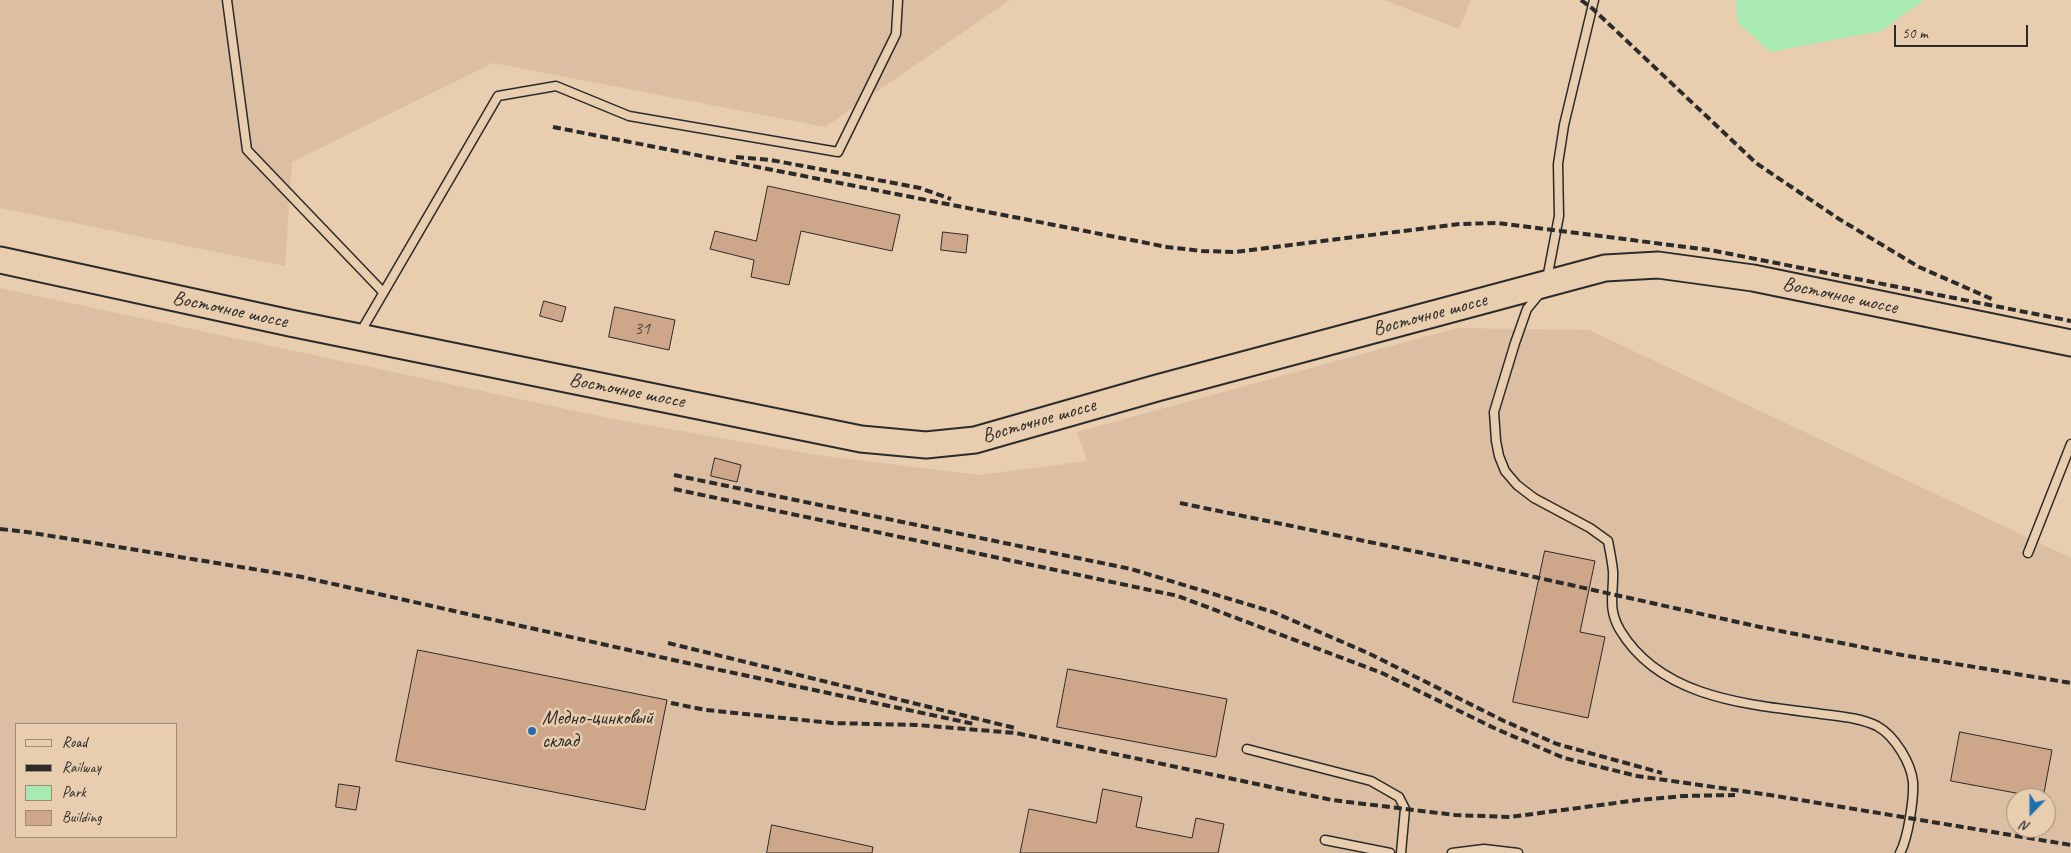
<!DOCTYPE html>
<html>
<head>
<meta charset="utf-8">
<style>
	body { margin:0 }
	#map { position:relative; width:2071px; height:853px; overflow:hidden; background:#e8ceaf; font-family:Caveat,sans-serif }
	canvas { display:block }
	.legend { position:absolute; left:15px; top:723px; width:162px; height:115px; box-sizing:border-box; background:#e8ceaf; border:1px solid #9c8d7a; margin:0; padding:6px 9px; list-style:none; font-size:15px; color:#2b2b2b }
	.legend li { display:flex; align-items:center; gap:10px; height:25px }
	.legend b { width:25px; border:1px solid #9c8d7a }
	.north { position:absolute; left:2006px; top:788px; width:50px; height:50px; box-sizing:border-box; background:#e8ceaf; border:1px solid #9c8d7a; border-radius:50%; rotate:202deg; font-size:14px; font-weight:700; line-height:20px; text-align:center; color:#2b2b2b }
	.north::after { content:''; display:block; margin:auto; width:18px; height:22px; background:#1f6fb2; clip-path:polygon(50% 0,100% 100%,50% 72%,0 100%) }
	.scale { position:absolute; left:1894px; top:25px; width:134px; height:22px; box-sizing:border-box; border:2px solid #2b2b2b; border-top:0; padding-left:6px; font-size:15px; line-height:18px; white-space:nowrap; color:#2b2b2b; -webkit-text-stroke:4px #e8ceaf; paint-order:stroke }
</style>
</head>
<body>
<div id="map">
<canvas width="2071" height="853"></canvas>
<ul class="legend">
<li><b style="height:6px;background:#e8ceaf"></b>Road</li>
<li><b style="height:6px;background:#2b2b2b"></b>Railway</li>
<li><b style="height:14px;background:#a9eab2"></b>Park</li>
<li><b style="height:14px;background:#cea689"></b>Building</li>
</ul>
<div class="north">N</div>
<div class="scale">50 m</div>
</div>
<script>
const g = document.querySelector('canvas').getContext('2d');
g.lineJoin = 'round';
function fillPath(path, color) { g.fillStyle = color; g.fill(path, 'evenodd'); }
function trace(path, color, width, dash) { g.strokeStyle = color; g.lineWidth = width; g.lineCap = dash ? 'butt' : 'round'; g.setLineDash(dash || []); g.stroke(path); }
function label(font, color, halo, rows, align = 'center') {
  g.font = font + ' Caveat,sans-serif'; g.lineWidth = 5; g.setLineDash([]); g.textBaseline = 'middle'; g.strokeStyle = halo; g.fillStyle = color; for (const [text, x, y, turn = 0] of rows) {
    g.save(); g.translate(x, y); g.rotate((+turn || 0) * Math.PI / 180); g.textAlign = isNaN(turn) ? turn : align; if (halo) g.strokeText(text, 0, 0); g.fillText(text, 0, 0); g.restore();
  }
}
const built = new Path2D(`
	M0 0H1010L825 127 493 63 292 162 285 266 0 208Z
	M1384 0H1471L1459 29Z
	M0 288 608 418 817 455 979 475 1087 461 1077 432 1457 328 1589 330 2071 558V853H0ZM16 724H176V837H16ZM2016 798H2046V828H2016Z`);
const green = new Path2D(`
	M1736 0H1924L1881 31 1770 52 1737 22Z`);
const building = new Path2D(`
	M768 186 900 215 892 251 801 231 789 285 751 277 754 260 710 249 715 231 756 241Z
	M943 232 968 235 966 253 941 250Z
	M544 301 566 307 562 322 540 316Z
	M615 307 675 320 669 350 609 337Z
	M715 458 741 465 737 482 711 476Z
	M1545 551 1595 561 1580 632 1605 637 1588 718 1513 702Z
	M418 650 667 700 645 810 396 761Z
	M1068 669 1227 699 1216 757 1057 727Z
	M1960 732 2052 750 2043 798 1951 781Z
	M339 784 360 787 356 810 336 807Z
	M1103 789 1142 797 1136 827 1192 838 1196 818 1224 824 1218 853H1020L1029 809 1096 823Z
	M772 825 873 847 872 853H767Z`);
const lane = new Path2D(`
	M227 0 247 150 383 292
	M1547 279 1559 216 1558 164 1564 125 1594 0
	M1541 292 1527 309 1515 343 1494 412 1496 441 1499 456 1505 471 1517 485 1534 498 1590 528 1608 541C1610 551 1612 561 1613 571 1614 593 1607 608 1620 630 1660 697 1744 704 1814 713 1835 716 1859 717 1877 726 1895 736 1911 763 1913 782 1914 799 1908 838 1900 853
	M360 333 498 96 556 86 629 116 838 152 896 34 898 0
	M2028 553 2071 444
	M1247 749 1371 781 1399 797 1405 809 1401 853
	M1325 840 1390 853
	M1452 853 1484 849 1518 853`);
const primary = new Path2D(`
	M0 260 290 323 861 439 926 445 975 440 1157 388 1605 268 1658 265 1753 278 2071 343`);
const rail = new Path2D(`
	M1581 0 1593 9 1756 163 1839 219 1919 267 1994 300
	M553 127 1167 247 1202 251 1235 252 1459 224 1498 223 1710 250 2071 321
	M736 157 771 160 920 188 951 199
	M674 475 1131 569 1273 612 1368 653 1504 721 1557 744 1662 773
	M674 489 1178 596 1382 673 1494 728 1564 758 1637 776 1770 795 2071 845
	M1180 503 1476 564 1760 627 1902 655 2071 683
	M0 529 27 532 302 577 687 663 974 724
	M668 643 1015 728
	M671 703 706 710 832 723 917 725 1016 733 1332 800 1455 815 1510 817 1638 800 1684 796 1735 795`);
const markers = [
	[532,731,5,"#1f6fb2"]
];
const numberNames = [
	["31",642,329]
];
const streetNames = [
	["Восточное шоссе",1840,296,12],
	["Восточное шоссе",230,310,12],
	["Восточное шоссе",1430,315,-15],
	["Восточное шоссе",627,391,11],
	["Восточное шоссе",1039,421,-16]
];
const poiNames = [
	["Медно-цинковый",542,719],
	["склад",542,742]
];
fillPath(built, '#dcbfa2');
fillPath(green, '#a9eab2');
fillPath(building, '#cea689');
trace(building, '#2b2b2b', 1);
trace(lane, '#2b2b2b', 11);
trace(primary, '#2b2b2b', 29);
trace(lane, '#e8ceaf', 8);
trace(primary, '#e8ceaf', 25);
trace(rail, '#2b2b2b', 4, [8, 4]);
for (const [x, y, r, color] of markers) { const dot = new Path2D(); dot.arc(x, y, r, 0, 2 * Math.PI); g.fillStyle = color; g.fill(dot); trace(dot, '#e8ceaf', 2); }
label('18px', '#544a42', null, numberNames);
label('20px', '#2b2b2b', '#e8ceaf', streetNames);
label('20px', '#2b2b2b', '#e8ceaf', poiNames, 'left');
</script>
</body>
</html>
